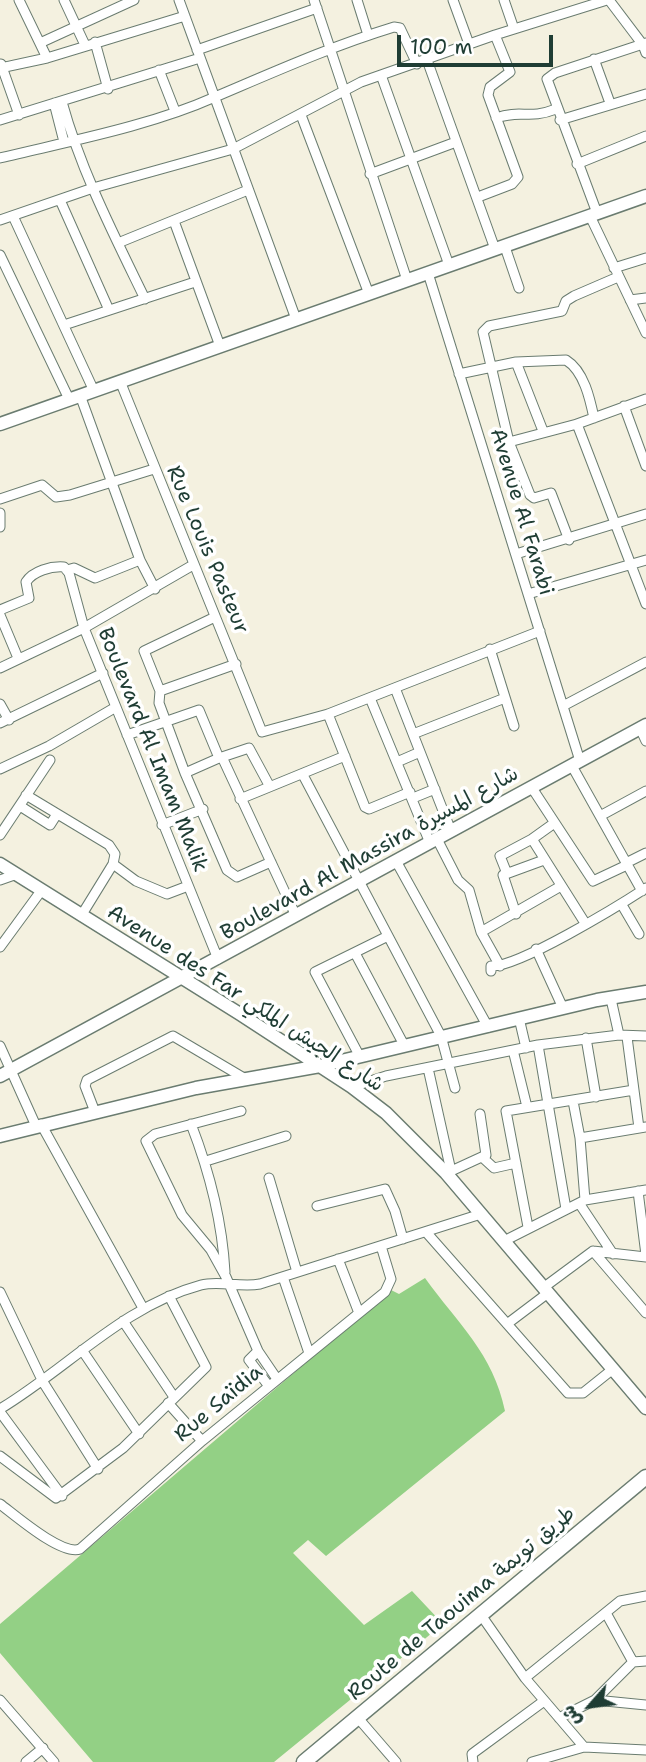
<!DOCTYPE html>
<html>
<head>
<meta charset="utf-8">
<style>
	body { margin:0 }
	#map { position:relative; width:646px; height:1762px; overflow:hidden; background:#f4f1e0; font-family:"Shantell Sans","Playpen Sans Arabic",sans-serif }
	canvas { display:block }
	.north { position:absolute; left:555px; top:1671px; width:70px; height:70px; -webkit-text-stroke:5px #fff; paint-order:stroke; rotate:242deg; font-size:19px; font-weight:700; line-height:28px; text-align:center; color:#1f3d34 }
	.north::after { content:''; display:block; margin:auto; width:24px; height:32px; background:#1f3d34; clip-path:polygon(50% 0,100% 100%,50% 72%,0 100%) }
	.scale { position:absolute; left:397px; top:35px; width:156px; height:32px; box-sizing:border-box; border:4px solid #1f3d34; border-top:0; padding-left:9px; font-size:21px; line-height:24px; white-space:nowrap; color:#1f3d34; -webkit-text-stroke:5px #fff; paint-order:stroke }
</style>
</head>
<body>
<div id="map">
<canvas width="646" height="1762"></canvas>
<div class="north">ش</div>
<div class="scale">100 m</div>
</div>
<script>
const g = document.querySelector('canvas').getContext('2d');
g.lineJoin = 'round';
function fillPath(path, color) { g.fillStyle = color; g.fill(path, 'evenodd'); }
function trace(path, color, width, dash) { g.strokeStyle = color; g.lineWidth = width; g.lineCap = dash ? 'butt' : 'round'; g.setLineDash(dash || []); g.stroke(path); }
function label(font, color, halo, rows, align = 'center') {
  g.font = font + ' "Shantell Sans","Playpen Sans Arabic",sans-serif'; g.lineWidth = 7; g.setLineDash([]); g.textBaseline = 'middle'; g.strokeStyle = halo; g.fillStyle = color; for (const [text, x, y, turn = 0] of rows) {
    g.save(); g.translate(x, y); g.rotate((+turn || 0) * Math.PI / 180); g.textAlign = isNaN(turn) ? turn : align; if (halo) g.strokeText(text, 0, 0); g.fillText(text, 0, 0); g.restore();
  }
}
const green = new Path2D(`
	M425 1278C458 1324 493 1353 505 1411L326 1556 308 1540 293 1553 364 1625 412 1591 443 1624 274 1762H93L0 1653V1624L391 1290 399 1294Z`);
const street = new Path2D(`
	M19 0 47 58
	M64 0 85 45
	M179 0 296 319
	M314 0 407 280
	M357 0 368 35
	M453 0 469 44
	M504 0 514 29
	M609 0 643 45 646 53
	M95 42 108 89
	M40 43 134 0
	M197 50 317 8
	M594 59 610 103
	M427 60 495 249
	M1 64 19 115
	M0 68 47 58 185 16
	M159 70 175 111
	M381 75 449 265
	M62 102C81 171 114 235 145 299
	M54 103 64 142
	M301 115 369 294
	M496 118C522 109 528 120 556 109
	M0 120 200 58
	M560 120 646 94
	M0 158C70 141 150 126 215 97 274 72 332 46 394 27L400 28 417 64
	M577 164 646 136
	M370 174 456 142
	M478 197 512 184 518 177 488 95 490 87 510 72 495 35
	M60 200 109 310
	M597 213 547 79 555 73 646 43
	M13 216 94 391
	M590 216 646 333
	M0 220 93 188 233 149 361 82 495 35 607 0
	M174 221 220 346
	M118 243 248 190
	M505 247 519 288
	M0 255 69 399
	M614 268 646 258
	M428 273 580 761
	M630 300 646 298
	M64 325 195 282
	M516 362 543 431
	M459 374 516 362 566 360C584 371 590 399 594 418
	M120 381 262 732 328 714 540 631
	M80 395 140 560 155 589
	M624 406 646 466
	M577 424 646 604
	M509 442 577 424 646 399
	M0 499 42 485 56 497 70 495 154 469
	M0 513V527
	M569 540 551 493 534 498 530 495 509 442 483 332 489 326 562 311 566 301 574 296 618 277
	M516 554 646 514
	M67 570 74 568 95 578 140 560
	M528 594 646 560
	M0 610 29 598 26 582C33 571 51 566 64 567L69 573 84 628 218 959
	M0 615 18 658
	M215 617 144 651 160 691 159 703 185 773 227 870 237 877 271 862
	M490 649 514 726
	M0 668 84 628 193 565
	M395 688 451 831
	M160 691 236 664
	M370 698 430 843
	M0 704 9 720
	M563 706 646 662
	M328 714 365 807 369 809 410 792
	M0 723 103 673
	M640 728 646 741
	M413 734 505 698
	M127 735 199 710 219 758 185 773
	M222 757 249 748 269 785
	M219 758 222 757 296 916
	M397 762 420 752
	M572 766 642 891
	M0 769 49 746 116 707
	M303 775 441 1036 455 1088
	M532 788 593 881 627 865
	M26 795 109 845 115 854 113 864 136 881 167 894 188 886
	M413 798 435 789
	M240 799 345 756
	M20 806 50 825 57 814
	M600 816 646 791
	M553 824 532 839 585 923
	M162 825 203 809
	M0 835 50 760
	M437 839 458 880 469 890 481 932 500 966
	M396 861 488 1027
	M626 863 646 853
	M506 871 500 856 532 839
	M0 880 17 874
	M622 905 639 934
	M516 914 503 875 544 860
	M81 916 113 864
	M481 932 561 886
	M0 947 41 891
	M536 949 563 1008
	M355 953 404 1045
	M491 971V966C517 968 620 905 646 888
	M611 999 619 1035
	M519 1018 526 1048
	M627 1037 639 1128
	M586 1038 596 1097
	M538 1045 566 1209
	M0 1046 36 1126
	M513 1050 527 1107
	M359 1055 315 972 386 937
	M428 1068 451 1171
	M352 1087 386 1076 538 1045 619 1035 646 1036
	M573 1101 580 1138 585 1200
	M241 1111 155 1134 146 1141 182 1215 211 1250 226 1277 258 1351 277 1379
	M95 1112 85 1086 87 1080 173 1036 244 1078
	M41 1124 143 1308
	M191 1124C210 1173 222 1219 225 1272
	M580 1138 646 1127
	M482 1157 494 1168 516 1163
	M206 1161 286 1136
	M449 1172 486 1155 480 1114
	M269 1178 297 1272
	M638 1191 646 1255
	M579 1203 613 1254
	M317 1206 385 1189 395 1211 403 1239
	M528 1227 506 1111 634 1090
	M426 1232 568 1393H583L613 1369
	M504 1241 585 1200 646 1190
	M593 1251 646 1313
	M593 1251 646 1257
	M338 1259 359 1313
	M283 1277 309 1353
	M543 1288 593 1251
	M0 1292 43 1382 98 1469
	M123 1321 174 1397
	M507 1324 548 1293
	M82 1350 139 1434
	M258 1351 249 1360 268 1385
	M168 1403 202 1441
	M0 1409C68 1368 123 1306 201 1285 220 1280 240 1288 260 1284L481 1214
	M0 1412 62 1496
	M0 1456 56 1498 123 1448 206 1367 169 1296
	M0 1504C16 1516 62 1556 80 1549L202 1441 385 1292 391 1279 381 1246
	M606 1613 633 1662
	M481 1615 525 1678 584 1747
	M525 1678 620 1601 646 1596
	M0 1700 54 1762
	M595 1700 646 1705
	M358 1718 396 1762
	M559 1718 595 1700 633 1662 646 1661
	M26 1762 43 1748
	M473 1762 472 1754 476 1751 544 1701
	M532 1762 584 1747 646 1750`);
const secondary = new Path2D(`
	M0 424 646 196
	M0 864 240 1014 352 1087 386 1113 446 1173 646 1408
	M0 1076 646 725
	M0 1136 196 1088 320 1066 597 1000 646 992`);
const primary = new Path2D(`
	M304 1762 646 1477`);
const streetNames = [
	["Avenue Al Farabi",521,512,73],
	["Rue Louis Pasteur",207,550,67],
	["Boulevard Al Imam Malik",152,750,68],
	["Boulevard Al Massira شارع المسيرة",370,854,-29],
	["Avenue des Far شارع الجيش الملكي",245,999,33],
	["Rue Saïdia",219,1404,-40],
	["Route de Taouima طريق تويمة",462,1604,-40]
];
fillPath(green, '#93d085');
trace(street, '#6a7c70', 11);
trace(secondary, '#6a7c70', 15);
trace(primary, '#6a7c70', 17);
trace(street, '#fff', 9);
trace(secondary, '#fff', 12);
trace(primary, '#fff', 14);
label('21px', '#1f3d34', '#fff', streetNames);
</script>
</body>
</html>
